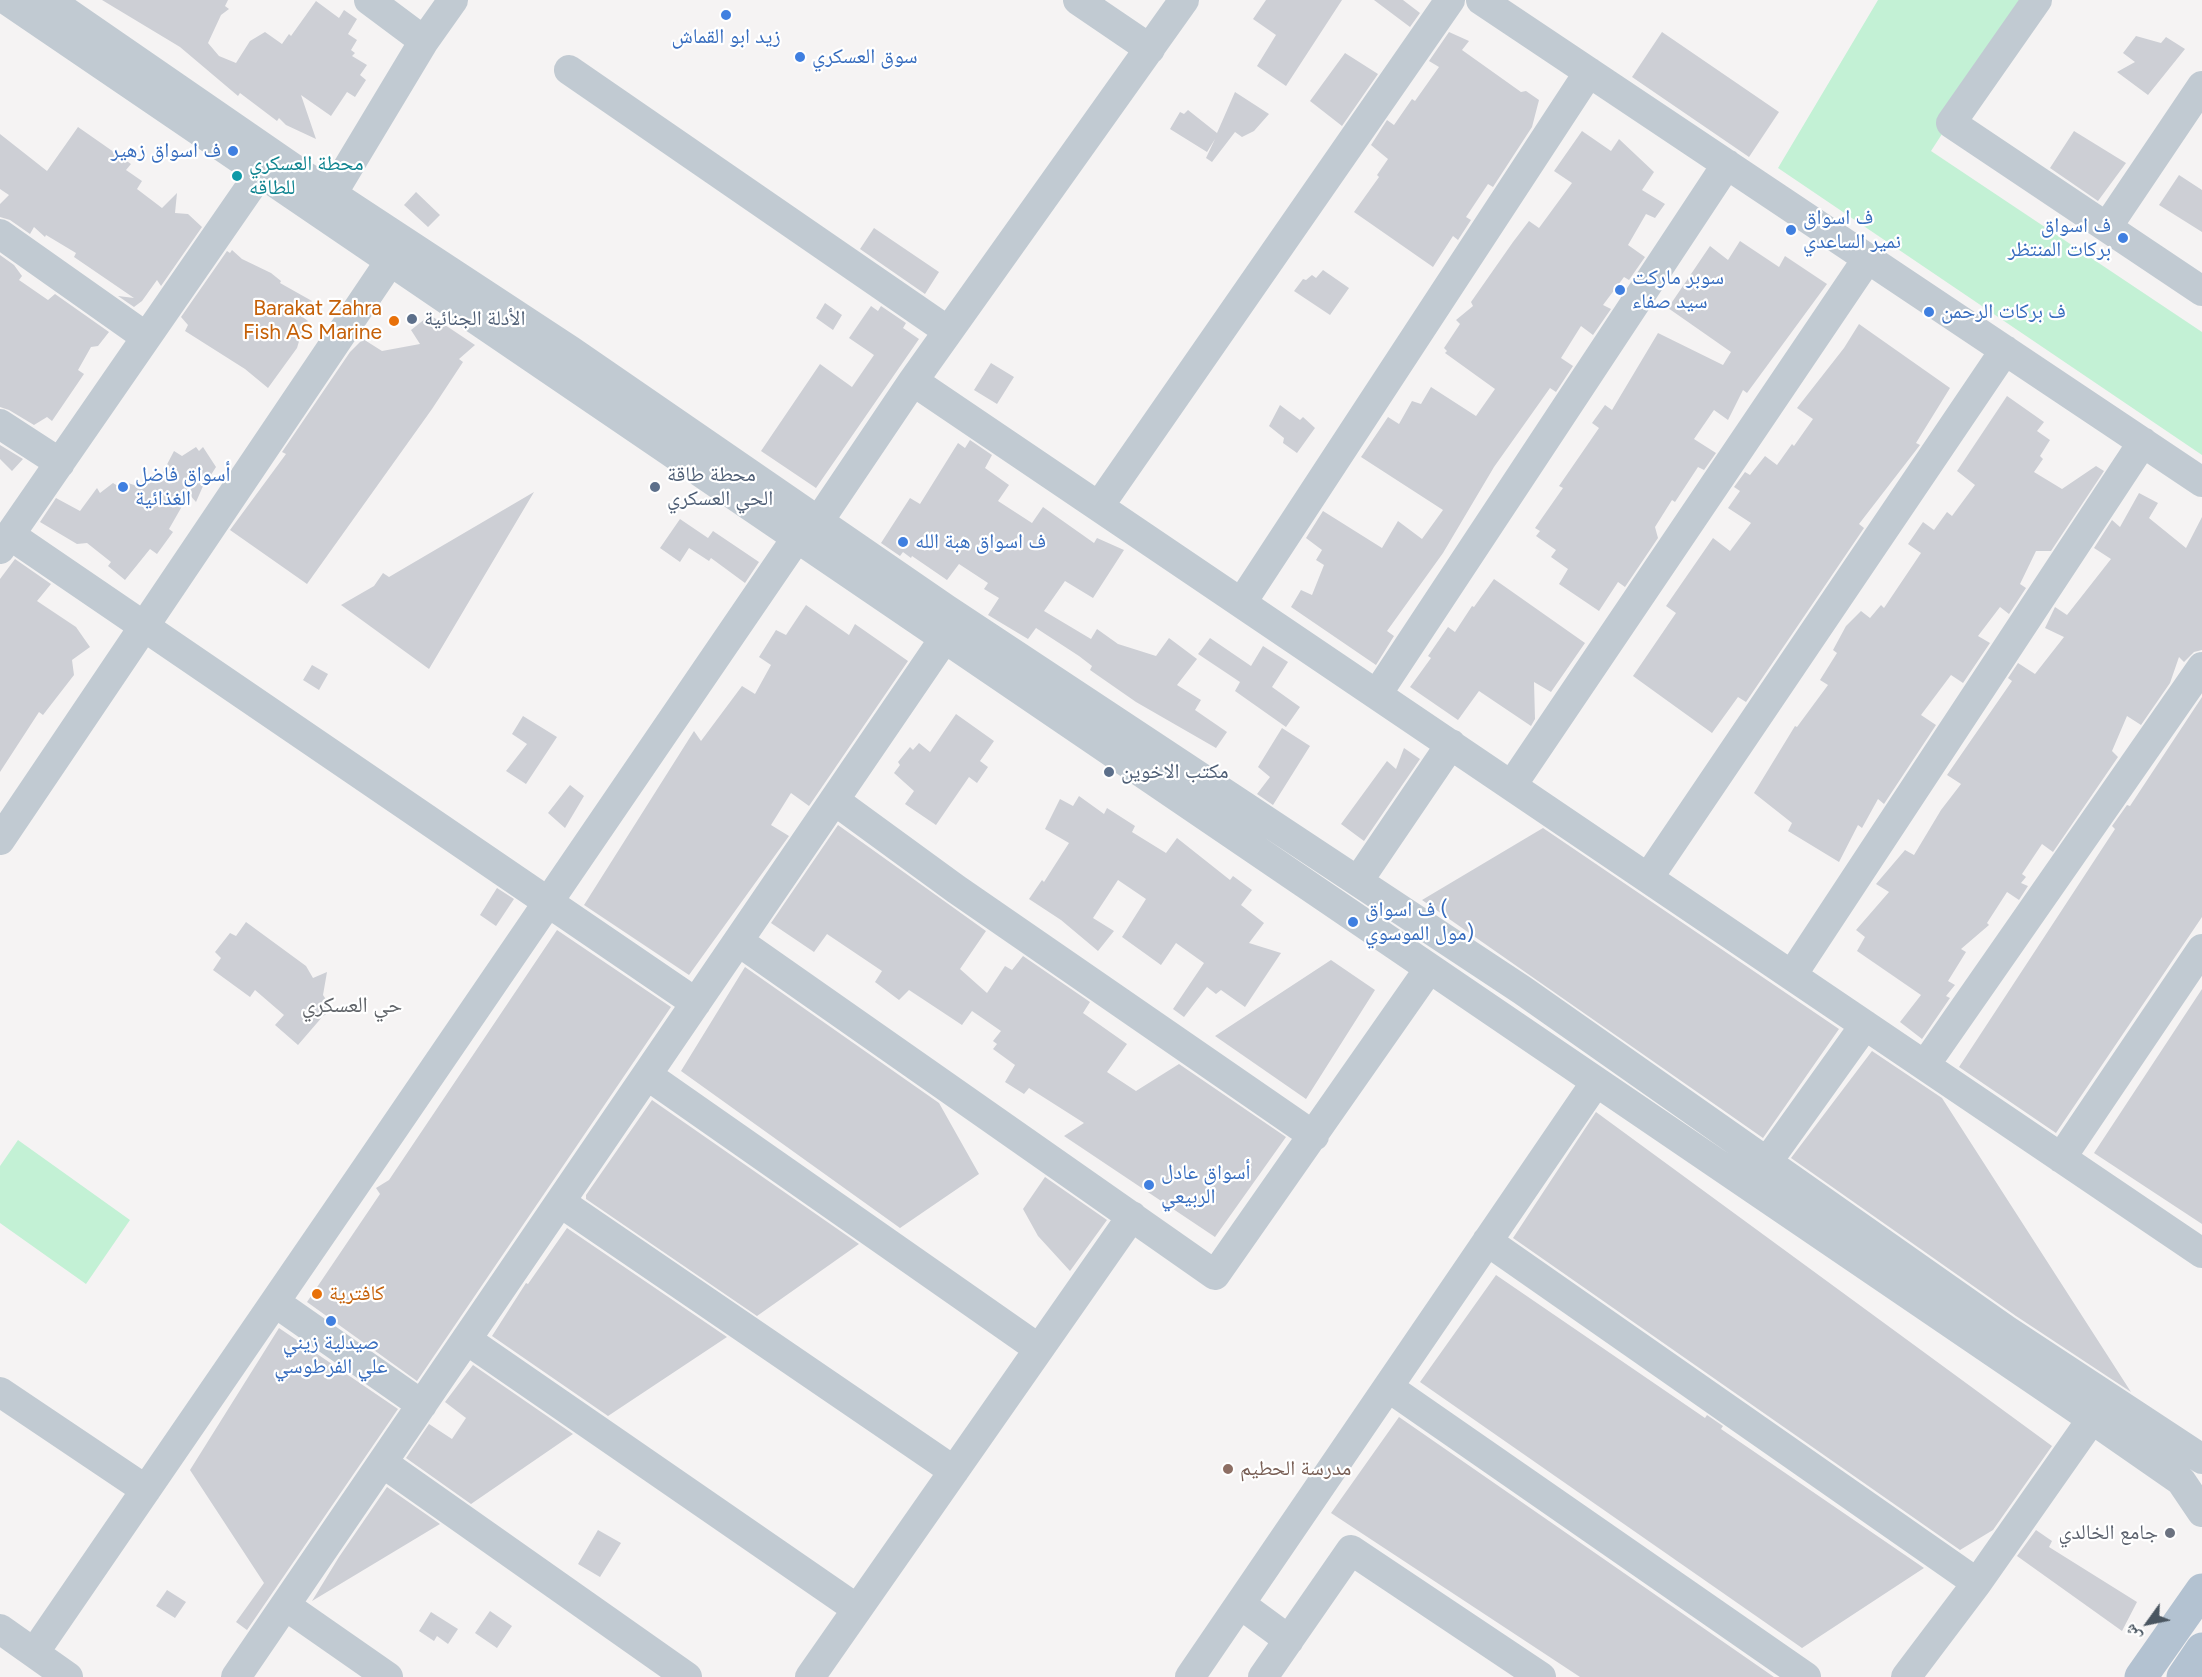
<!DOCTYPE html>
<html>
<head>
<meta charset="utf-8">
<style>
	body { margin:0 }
	#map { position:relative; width:2202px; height:1677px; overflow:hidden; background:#f5f3f3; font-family:Figtree,"Noto Naskh Arabic",sans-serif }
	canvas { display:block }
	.north { position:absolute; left:2118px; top:1593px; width:60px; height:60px; -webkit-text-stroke:4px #fff; paint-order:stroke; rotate:237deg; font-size:16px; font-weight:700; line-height:24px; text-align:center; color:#4a5661 }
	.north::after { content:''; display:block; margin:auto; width:21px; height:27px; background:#4a5661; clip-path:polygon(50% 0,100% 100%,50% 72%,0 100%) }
</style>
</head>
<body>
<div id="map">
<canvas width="2202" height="1677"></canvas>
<div class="north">ش</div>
</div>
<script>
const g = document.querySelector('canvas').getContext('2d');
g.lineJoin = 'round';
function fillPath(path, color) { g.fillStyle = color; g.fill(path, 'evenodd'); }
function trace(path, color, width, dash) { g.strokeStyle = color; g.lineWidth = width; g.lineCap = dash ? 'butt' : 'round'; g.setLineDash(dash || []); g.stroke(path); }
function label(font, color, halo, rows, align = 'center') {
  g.font = font + ' Figtree,"Noto Naskh Arabic",sans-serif'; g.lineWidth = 4.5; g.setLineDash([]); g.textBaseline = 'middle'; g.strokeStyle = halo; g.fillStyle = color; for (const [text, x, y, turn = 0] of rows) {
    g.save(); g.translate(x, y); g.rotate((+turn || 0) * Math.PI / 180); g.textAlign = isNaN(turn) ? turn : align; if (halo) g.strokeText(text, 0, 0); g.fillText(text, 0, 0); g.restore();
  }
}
const green = new Path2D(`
	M1878 0H2029L1931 151 2202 332V455L1778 168Z
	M18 1140 130 1220 86 1284 0 1223V1166Z`);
const building = new Path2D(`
	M102 0H228L225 6 229 9 221 15 208 43 219 56 236 63 250 41 265 32 282 44 289 34 291 36 316 1 339 18 344 10 357 19 348 34 357 40 351 50 355 53 352 56 367 65 360 75 366 80 355 97 347 92 331 116 301 95 316 139 286 125 279 118 277 121 240 93 238 96 180 47Z
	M1266 0H1342L1286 86 1257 66 1276 35 1253 19Z
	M1374 0H1403L1420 13 1410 27Z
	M1449 32 1469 41 1462 50 1521 92 1526 91 1539 100 1532 127 1493 187 1488 184 1466 217 1471 220 1458 240 1453 236 1433 267 1354 212 1379 177 1377 175 1388 159 1371 145 1387 120 1394 125 1412 99 1415 101 1439 67 1429 61Z
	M1662 32 1779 112 1749 157 1632 77Z
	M2136 36 2161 43 2166 37 2185 49 2148 95 2117 72 2135 62 2123 53Z
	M1345 53 1378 74 1342 126 1310 101Z
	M1235 92 1269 114 1254 131 1242 137 1235 132 1212 162 1206 158 1215 139 1207 152 1170 129 1180 112 1184 114 1188 110 1217 133Z
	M78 127 131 164 126 170 142 181 137 189 162 208 177 193 175 213 188 214 202 227 161 286 157 280 142 301 134 307 118 296 134 298 74 257 76 253 46 235 45 237 34 227 30 234 10 220 0 217V204L9 195 0 189V134L47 171Z
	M1582 131 1611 151 1619 139 1654 172 1642 190 1665 204 1655 218 1646 214 1628 245 1645 257 1629 280 1624 277 1603 305 1611 309 1593 335 1581 326 1561 358 1573 366 1556 392 1550 388 1494 467 1443 553 1387 631 1394 636 1376 665 1291 607 1301 590 1312 595 1324 565 1316 560 1322 550 1306 538 1323 511 1382 548 1398 521 1422 539 1443 510 1361 457 1388 417 1399 424 1412 401 1421 404 1431 387 1476 416 1495 389 1445 353 1447 351 1444 348 1460 324 1456 320 1473 306 1471 302 1513 242 1529 221 1539 228 1572 183 1554 171Z
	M2074 131 2126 163 2098 201 2050 168Z
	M2179 175 2202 190V232L2159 205Z
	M416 192 440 215 428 227 404 205Z
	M874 228 939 272 925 294 860 249Z
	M1740 241 1779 267 1785 256 1827 284 1747 393 1743 390 1728 420 1714 410 1694 439 1716 453 1704 470 1698 467 1675 502 1672 500 1655 527 1658 538 1625 587 1618 582 1599 611 1559 584 1568 569 1551 557 1556 550 1536 536 1540 531 1535 528 1563 488 1559 486 1599 428 1592 423 1605 405 1612 410 1658 333 1723 365 1731 352 1668 308 1710 246 1728 260Z
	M232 250 242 259 271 273 281 281 280 283 312 301 300 315 308 321 303 328 297 348 268 388 245 369 185 331 188 325 181 317 227 251 230 253Z
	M0 255 14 265 22 276 19 280 48 300 55 294 109 332 98 346 91 347 78 370 84 374 52 421 47 417 34 425 9 410 0 407Z
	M1323 270 1349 288 1330 315 1294 291 1303 279 1306 280 1312 275 1316 278Z
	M825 303 842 315 833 330 816 318Z
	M871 306 878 311 881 306 906 323 903 328 919 339 816 488 761 451 820 364 852 387 874 355 849 338Z
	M430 315 475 345 459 359 463 362 432 409 307 584 230 530 286 454 282 452 350 352 363 339 382 351 420 344 411 330Z
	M1859 324 1950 388 1916 443 1920 445 1859 524 1864 528 1746 702 1738 697 1712 733 1633 676 1676 613 1666 606 1713 538 1730 551 1751 523 1728 508 1740 491 1734 487 1745 472 1750 475 1765 456 1777 465 1792 444 1794 446 1813 419 1797 408 1844 348Z
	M991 363 1014 377 997 404 974 390Z
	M2007 396 2044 422 2037 431 2050 440 2040 456 2043 459 2034 472 2062 489 2096 466 2104 471 2051 551H2036L2020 584 2026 588 2009 614 2000 607 1978 636 1990 643 1963 683 1951 675 1921 715 1936 725 1884 804 1878 799 1862 828 1858 825 1839 862 1788 831 1792 823 1754 793 1795 726 1797 727 1828 685 1820 680 1837 653 1833 650 1846 626 1861 611 1870 618 1881 605 1884 608 1921 553 1908 544 1923 522 1934 530 1947 512 1952 516 1975 485 1957 471Z
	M1280 405 1300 420 1303 417 1315 428 1297 453 1283 443 1284 438 1269 426Z
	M970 440 992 455 985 468 1009 485 998 501 1032 523 1043 507 1094 543 1097 538 1124 550 1093 598 1065 581 1044 611 1091 639 1097 629 1118 644 1156 656 1169 638 1197 659 1177 685 1201 700 1195 710 1227 732 1216 748 1136 702 1090 670 1092 666 1079 656 1036 628 1028 639 988 615 999 598 984 589 988 583 959 564 947 580 912 556 911 558 903 552 900 556 881 543 910 498 920 504 958 443 965 448Z
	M0 445 23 459 12 471 0 459Z
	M196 447 199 451 203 447 216 467 209 478 207 477 196 502 189 494 169 529 173 532 157 554 150 549 125 580 108 566 111 562 87 543 77 544 40 522 56 498 80 511 97 488 100 493 113 483 121 488 128 483 140 487 146 481 149 484 157 476H161L174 451 182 456Z
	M534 492 429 669 341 605 374 586 383 573 389 577Z
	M2139 493 2158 503 2149 518 2186 548 2202 517V650L2194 652 2184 662 2179 657 2170 683 2141 725 2127 716 2112 751 2118 757 2053 852 2042 844 2022 874 2026 877 2021 883 2028 886 2019 900 2007 892 1987 923 1989 925 1961 949 1966 952 1948 981 1955 985 1946 996 1950 998 1922 1039 1900 1022 1921 995 1857 951 1865 937 1856 930 1889 892 1876 884 1905 850 1914 855 1941 810 1961 784 1947 775 2012 681 2008 678 2018 663 2035 674 2064 637 2045 628 2055 607 2067 615 2111 559 2094 548 2112 520 2120 527Z
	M680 519 708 538 713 531 759 562 745 583 711 558 709 561 689 548 680 562 660 548Z
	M15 559 51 584 37 601 76 627 90 647 72 660 74 675 43 715 39 712 0 772V579Z
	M1494 579 1585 643 1551 692 1534 682 1535 719 1531 726 1479 691 1458 720 1410 687 1431 658 1428 656 1448 627 1455 632 1472 606 1474 607Z
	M806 605 849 635 855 624 908 661 809 806 791 793 771 825 789 836 689 975 584 905 694 731 701 741 742 686 755 694 771 665 759 657 776 630 786 635Z
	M1210 638 1251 666 1263 646 1288 662 1272 687 1300 707 1286 727 1235 691 1240 682 1198 654Z
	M312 665 328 674 319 690 303 680Z
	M2202 697V917L2056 1133 1959 1067 2115 829 2112 826 2127 805 2130 806Z
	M956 714 994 741 980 761 988 767 977 783 969 777 936 825 905 804 914 791 894 773 900 765 898 762 910 747 913 750 919 743 930 752Z
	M523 716 557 737 526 784 506 771 527 744 512 734Z
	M1282 728 1310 746 1273 805 1257 794 1270 777 1258 767Z
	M1404 748 1420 759 1364 841 1341 824 1387 761 1396 769Z
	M570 785 584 796 565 828 548 813Z
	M1079 796 1104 814 1107 808 1135 826 1132 832 1166 853 1177 838 1230 880 1233 876 1252 890 1241 905 1264 923 1249 943 1281 953 1245 1007 1221 990 1216 994 1207 987 1184 1017 1173 1009 1204 963 1176 943 1161 965 1122 937 1146 899 1118 880 1093 918 1114 931 1098 951 1061 920 1029 899 1042 880 1044 882 1069 843 1045 829 1060 799 1073 806Z
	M838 825 986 931 960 969 987 993 1005 966 1012 970 1023 956 1090 1002 1083 1013 1127 1044 1107 1072 1136 1091 1179 1064 1286 1137 1215 1237 1064 1136 1084 1123 1029 1088 1024 1094 1005 1082 1015 1065 993 1049 997 1044 993 1041 1001 1031 972 1011 962 1025 909 990 899 1000 875 982 882 971 827 934 814 952 771 923Z
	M1543 828 1839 1029 1763 1138 1422 900Z
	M497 888 514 899 496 926 480 915Z
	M246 922 306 966 313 978 327 972 323 995 333 1010 323 1016 298 1045 275 1025 284 1015 255 990 250 997 213 970 221 958 215 952 230 933 236 936Z
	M557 930 671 1007 417 1381 307 1302 380 1194 376 1188 389 1180Z
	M1331 960 1375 990 1306 1099 1215 1036Z
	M745 967 939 1103 979 1174 900 1228 681 1071Z
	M2202 989V1224L2094 1153Z
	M1872 1051 1942 1098 2131 1392 2016 1316 1791 1158Z
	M652 1100 859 1244 757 1316 586 1199V1195Z
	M1596 1112 2052 1446 1993 1530 1960 1550 1513 1238Z
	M1045 1177 1107 1220 1070 1271 1038 1236 1023 1209Z
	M567 1228 727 1337 608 1416 492 1336 526 1283 528 1284Z
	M1496 1275 1705 1418 1707 1415 1723 1426 1721 1429 1924 1568 1802 1648 1420 1382Z
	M279 1328 398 1409 247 1630 236 1622 264 1583 190 1470Z
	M473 1365 573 1434 471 1504 406 1458 429 1424 452 1439 466 1418 445 1402Z
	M1399 1417 1774 1677H1580L1331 1513Z
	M387 1487 440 1524 312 1601 339 1557Z
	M598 1530 621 1543 600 1577 578 1564Z
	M2036 1530 2052 1541 2049 1547 2137 1602 2122 1631 2017 1556Z
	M167 1590 186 1602 175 1618 156 1606Z
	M490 1611 512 1626 497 1648 475 1633Z
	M431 1612 458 1629 448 1644 437 1636 434 1641 419 1631Z`);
const minor = new Path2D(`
	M7 0 2092 1419 2181 1481 2202 1512
	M49 0 303 175 571 351 946 609 1522 990 2006 1330 2202 1459
	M369 0 424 41
	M1078 0 1150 49
	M1481 0 2202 482
	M2037 0 1951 123 2202 291
	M569 70 948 331
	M332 194 424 41 453 0
	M2107 227 2202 86
	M0 234 146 337
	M913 381 2202 1253
	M0 424 60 463
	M1099 506 1450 0
	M818 522 913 381 1184 0
	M10 535 696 1003
	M0 549 260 173
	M1242 602 1589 72
	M1377 694 1727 164
	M1512 785 1868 258
	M834 800 956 889 1314 1136
	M0 840 391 260
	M1648 878 2005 350
	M1358 881 1451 744
	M738 941 1215 1275 1429 969
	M1792 975 2143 442
	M1925 1065 2202 667
	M647 1075 1039 1349
	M2061 1158 2202 949
	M1767 1162 1865 1025
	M560 1202 954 1471
	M1487 1241 1977 1583
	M276 1303 422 1405
	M467 1340 857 1609
	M1388 1387 1806 1677
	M0 1392 146 1490
	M383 1463 687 1677
	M1240 1604 1289 1640
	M286 1606 388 1677
	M0 1629 68 1677
	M34 1653C291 1282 542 908 798 536
	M236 1677 944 639
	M810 1677 1132 1216
	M1190 1677 1596 1082
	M1263 1677 1351 1550 1541 1677
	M1906 1677 1977 1583 2092 1419`);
const major = new Path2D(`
	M2141 1677 2202 1590
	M2183 1677 2202 1649`);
const markers = [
	[726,15,6,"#3f7fe0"],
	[800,57,6,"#3f7fe0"],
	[233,151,6,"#3f7fe0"],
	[237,176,6,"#0f9aa8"],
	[1791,230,6,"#3f7fe0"],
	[2123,238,6,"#3f7fe0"],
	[1620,290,6,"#3f7fe0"],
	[1929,312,6,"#3f7fe0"],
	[412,319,6,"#5c6f8a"],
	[394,321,6,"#e8710a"],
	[123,487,6,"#3f7fe0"],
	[655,487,6,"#5c6f8a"],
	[903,542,6,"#3f7fe0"],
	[1109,772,6,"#5c6f8a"],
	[1353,922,6,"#3f7fe0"],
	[1149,1185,6,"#3f7fe0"],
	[317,1294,6,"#e8710a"],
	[331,1321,6,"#3f7fe0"],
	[1228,1469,6,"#8d6e63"],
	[2170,1533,6,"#6b7280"]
];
const shopNames = [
	["زيد ابو القماش",726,37,"center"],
	["سوق العسكري",812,57],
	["ف اسواق زهير",221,151,"right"],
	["ف اسواق",1803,218],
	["نمير الساعدي",1803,242],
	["ف اسواق",2111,226,"right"],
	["بركات المنتظر",2111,250,"right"],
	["سوبر ماركت",1632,278],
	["سيد صفاء",1632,302],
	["ف بركات الرحمن",1941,312],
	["أسواق فاضل",135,475],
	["الغذائية",135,499],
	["ف اسواق هبة الله",915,542],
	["ف اسواق (",1365,910],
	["مول الموسوي)",1365,934],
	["أسواق عادل",1161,1173],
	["الربيعي",1161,1197],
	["صيدلية زيني",331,1343,"center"],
	["علي الفرطوسي",331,1367,"center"]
];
const cultureNames = [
	["محطة العسكري",249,164],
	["للطاقه",249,188]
];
const foodNames = [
	["Barakat Zahra",382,309],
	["Fish AS Marine",382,333],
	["كافترية",329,1294,"left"]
];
const serviceNames = [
	["الأدلة الجنائية",424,319],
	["محطة طاقة",667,475],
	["الحي العسكري",667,499],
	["مكتب الاخوين",1121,772]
];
const educationNames = [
	["مدرسة الحطيم",1240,1469]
];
const worshipNames = [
	["جامع الخالدي",2158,1533]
];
const neighbourhoodNames = [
	["حي العسكري",352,1006]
];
fillPath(green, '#c3f1d5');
fillPath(building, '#cdcfd5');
trace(minor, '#c1cad2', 30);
trace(major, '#b3c2d1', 33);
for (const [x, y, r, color] of markers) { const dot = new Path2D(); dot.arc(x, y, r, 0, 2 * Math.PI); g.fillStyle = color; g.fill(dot); trace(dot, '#fff', 2); }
label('21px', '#366cbe', '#fff', shopNames, 'left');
label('21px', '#0d838f', '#fff', cultureNames, 'left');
label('21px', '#c56008', '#fff', foodNames, 'right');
label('21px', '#4e5e75', '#fff', serviceNames, 'left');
label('21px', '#785e54', '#fff', educationNames, 'left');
label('21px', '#5b616d', '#fff', worshipNames, 'right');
label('22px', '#5f6368', '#fff', neighbourhoodNames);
</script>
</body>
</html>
